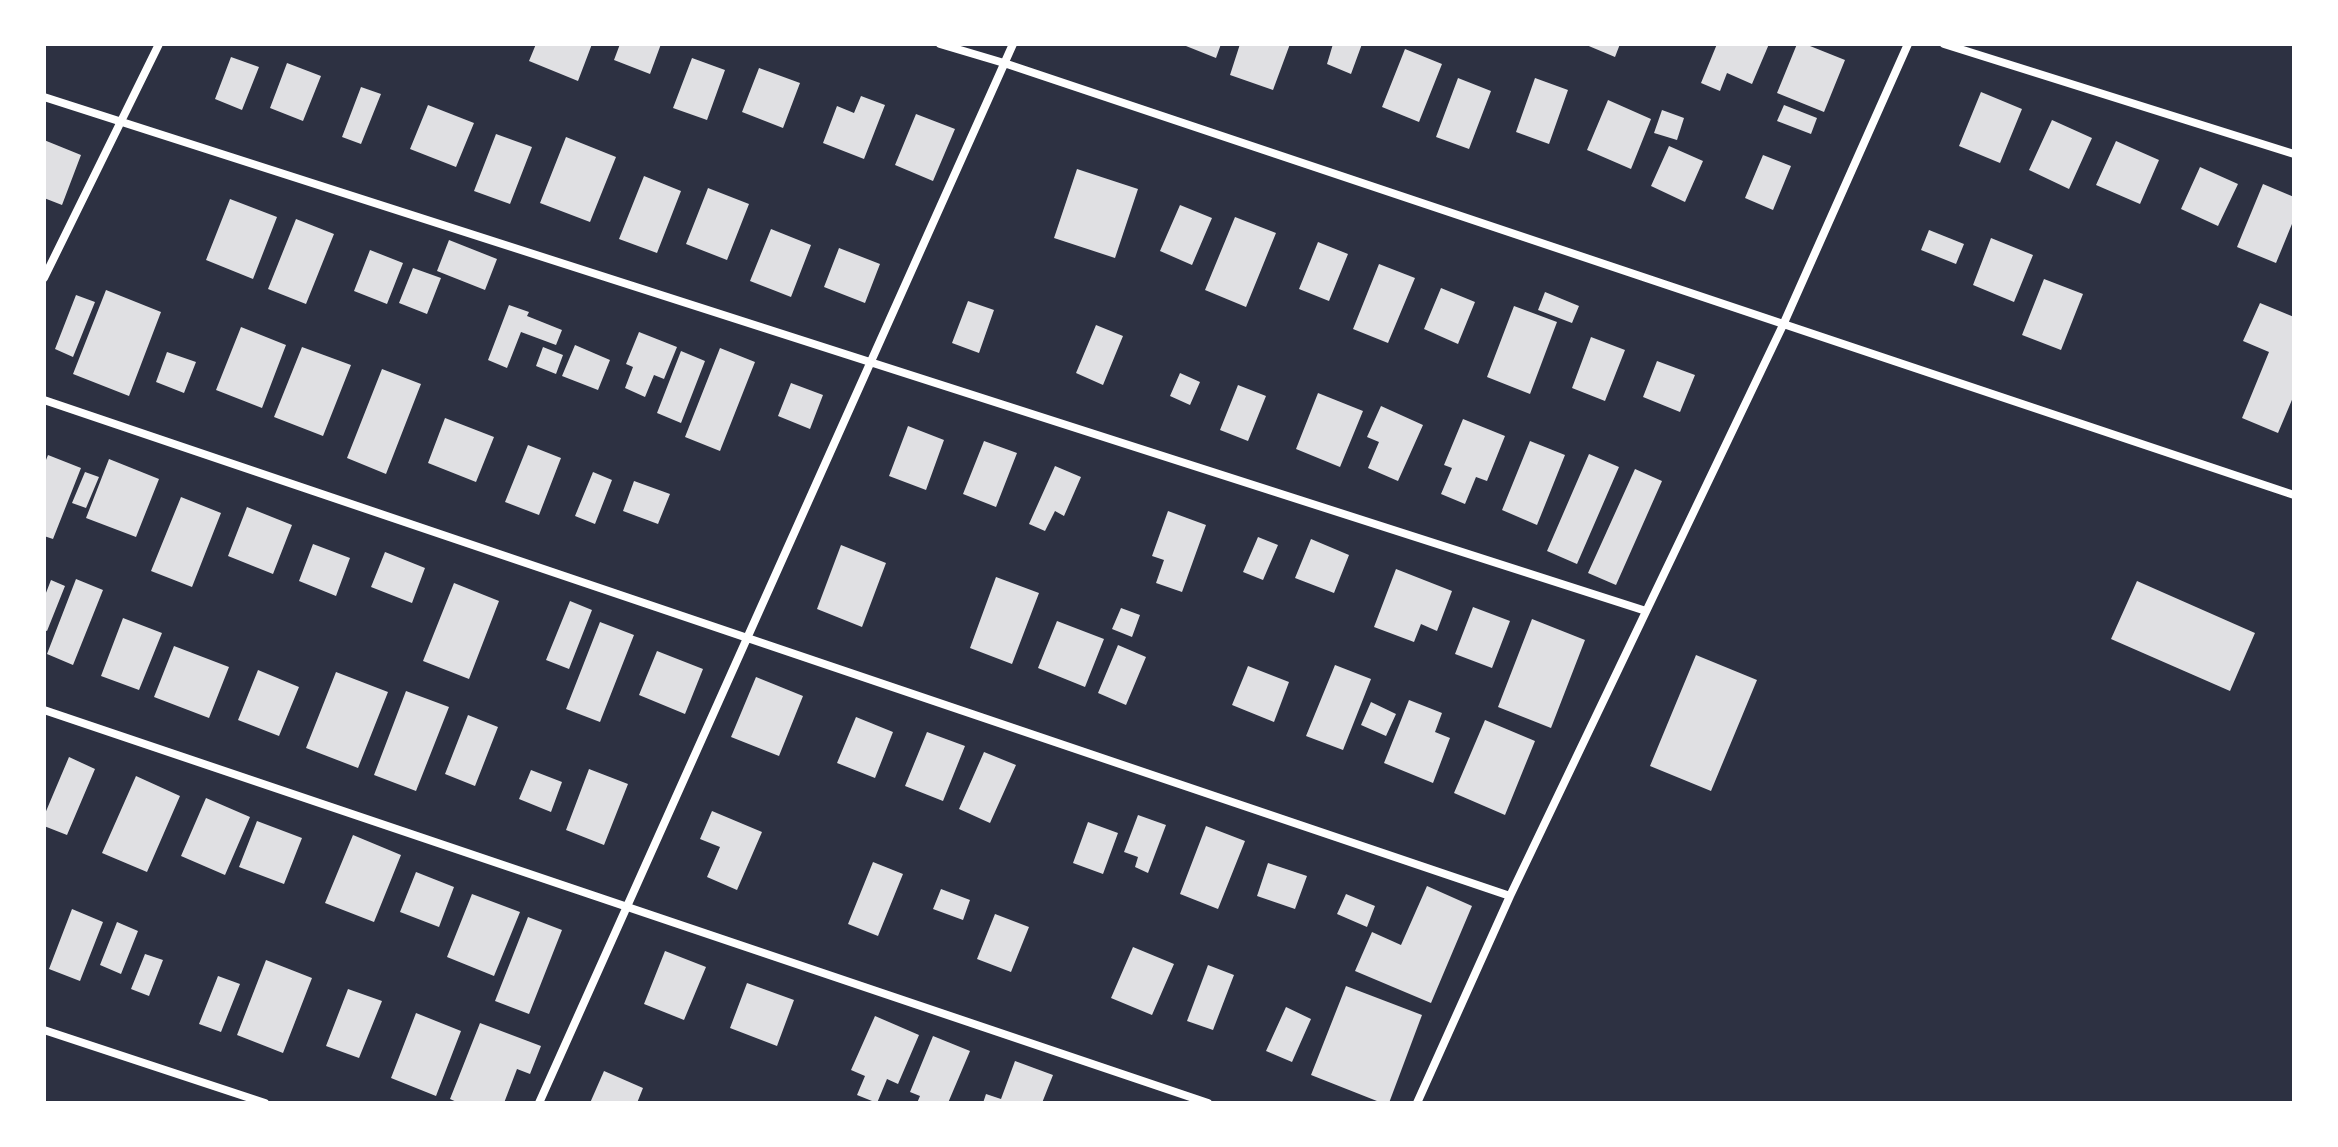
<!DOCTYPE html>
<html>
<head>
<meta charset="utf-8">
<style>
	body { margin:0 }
	#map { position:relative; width:2338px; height:1147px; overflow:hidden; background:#2d3142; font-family:"Noto Sans",sans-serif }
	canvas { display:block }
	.frame { position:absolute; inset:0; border:46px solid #fff; pointer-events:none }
</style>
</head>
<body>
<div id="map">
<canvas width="2338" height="1147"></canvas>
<div class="frame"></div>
</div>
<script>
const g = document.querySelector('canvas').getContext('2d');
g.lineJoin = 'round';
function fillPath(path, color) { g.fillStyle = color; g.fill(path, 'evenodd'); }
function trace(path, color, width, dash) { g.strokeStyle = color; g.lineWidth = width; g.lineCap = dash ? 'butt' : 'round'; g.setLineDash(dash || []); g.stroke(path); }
const building = new Path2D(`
	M536 44H592L578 81 529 61Z
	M620 44H661L650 74 614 60Z
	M1181 44H1221L1216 58Z
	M1240 44H1290L1273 90 1230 75Z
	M1333 44H1362L1351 74 1327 64Z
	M1584 44H1620L1615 57Z
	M1717 44H1769L1752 84 1727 73 1720 91 1701 83Z
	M1797 44H1805L1845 60 1824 112 1777 93Z
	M1405 49 1442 64 1419 122 1382 107Z
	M231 57 259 67 242 110 215 99Z
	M692 58 725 70 707 120 673 108Z
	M287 63 321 76 303 121 270 108Z
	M759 68 800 83 783 128 742 112Z
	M1458 78 1491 91 1469 149 1436 137Z
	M1535 78 1568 90 1549 144 1516 132Z
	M361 87 381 94 361 144 342 137Z
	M1981 92 2022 109 2000 163 1959 146Z
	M861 96 885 105 864 159 823 143 837 106 854 113Z
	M1608 100 1651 119 1631 169 1587 150Z
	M428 105 474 123 456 167 410 149Z
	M1784 105 1817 118 1811 134 1777 121Z
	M1662 110 1684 118 1677 140 1654 133Z
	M916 114 955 129 933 181 895 165Z
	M2052 120 2092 138 2069 189 2029 170Z
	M496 134 532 147 510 204 474 191Z
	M566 137 616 157 590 222 540 203Z
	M44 140 81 155 62 205 44 198Z
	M2116 141 2159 160 2140 204 2096 185Z
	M1669 146 1703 161 1685 202 1651 186Z
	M1763 155 1791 166 1773 210 1745 198Z
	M2200 167 2238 184 2218 226 2181 209Z
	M1077 169 1138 189 1115 258 1054 238Z
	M644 176 681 191 657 253 619 239Z
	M2263 184 2294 197V219L2276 263 2237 247Z
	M708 188 749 204 727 260 686 244Z
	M230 199 277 217 253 279 206 260Z
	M1180 205 1212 218 1192 265 1160 251Z
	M1235 217 1276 233 1246 307 1205 290Z
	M296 219 334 234 306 304 268 289Z
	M771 229 811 245 791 297 750 281Z
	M1929 230 1964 244 1956 264 1921 250Z
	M1991 238 2033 255 2014 302 1973 285Z
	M449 240 497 259 485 290 437 271Z
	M1318 242 1348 254 1329 301 1299 289Z
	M839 248 880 264 865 303 824 287Z
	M370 250 403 263 387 304 354 291Z
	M1379 264 1415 278 1388 343 1353 329Z
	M413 268 441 278 427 314 399 303Z
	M2044 279 2083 294 2061 350 2022 335Z
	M1441 288 1475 302 1458 344 1424 329Z
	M106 290 161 312 129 396 73 374Z
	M1545 292 1579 306 1572 323 1538 310Z
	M76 295 95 302 73 357 55 349Z
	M968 301 994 310 979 353 952 343Z
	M2260 303 2294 317V395L2278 433 2242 418 2269 352 2243 341Z
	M509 305 529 312 527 316 562 330 556 345 521 332 507 368 488 360Z
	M1514 306 1557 322 1530 394 1487 377Z
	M1096 325 1123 336 1103 385 1076 373Z
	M241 327 286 345 262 408 216 390Z
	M639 332 677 347 664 379 654 375 645 397 625 388 633 367 626 364Z
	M1591 337 1625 350 1605 401 1572 388Z
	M575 345 610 360 598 390 562 376Z
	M302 347 351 365 323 436 274 417Z
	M543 347 563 355 556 374 536 366Z
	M720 348 755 362 720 451 685 437Z
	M681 351 705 361 681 423 657 413Z
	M167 352 196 362 184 393 156 382Z
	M1657 361 1695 375 1680 412 1643 397Z
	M382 369 421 384 386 474 347 458Z
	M1180 373 1200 382 1190 405 1170 396Z
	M791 383 823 395 810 429 778 416Z
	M1238 385 1266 396 1248 441 1220 430Z
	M1318 393 1363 411 1340 467 1296 449Z
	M1381 406 1423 425 1398 481 1368 468 1379 442 1367 437Z
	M445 418 494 437 476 482 428 463Z
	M1463 419 1505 436 1487 481 1476 477 1465 504 1441 494 1452 468 1444 465Z
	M908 426 944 440 926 490 889 476Z
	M984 441 1017 453 996 507 963 494Z
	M1530 441 1565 455 1537 525 1502 510Z
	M528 445 561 458 539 515 505 502Z
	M1589 454 1619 467 1577 564 1547 551Z
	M48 455 81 468 53 539 44 536V465Z
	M109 459 159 479 136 537 86 518Z
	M1055 466 1081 477 1064 516 1055 511 1045 531 1029 524Z
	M1635 469 1662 481 1616 585 1588 573Z
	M85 472 99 477 86 508 72 503Z
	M593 472 612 480 595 524 575 516Z
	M634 481 670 494 658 524 623 511Z
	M181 497 221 513 192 587 151 571Z
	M247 507 292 525 273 574 228 556Z
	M1168 511 1206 525 1182 592 1156 583 1164 560 1152 556Z
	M1258 537 1278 545 1263 580 1243 572Z
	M1311 539 1349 555 1334 593 1295 578Z
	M313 544 350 558 336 596 299 581Z
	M841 545 886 563 862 627 817 609Z
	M385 552 425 568 412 603 371 587Z
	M1396 569 1452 591 1437 631 1421 624 1414 642 1374 627Z
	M996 577 1039 593 1012 664 970 648Z
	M76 579 103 590 73 665 47 654Z
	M51 580 65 586 47 631 44 630V598Z
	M2137 581 2255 633 2230 691 2111 639Z
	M454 583 499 601 469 679 423 661Z
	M570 601 592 610 569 669 546 660Z
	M1473 607 1510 621 1492 668 1455 654Z
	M1121 608 1140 615 1132 637 1112 629Z
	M123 618 162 633 139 690 101 676Z
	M1532 619 1585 640 1551 728 1498 707Z
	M1057 621 1104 639 1085 687 1038 668Z
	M600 622 634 635 600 722 566 709Z
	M1118 645 1146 657 1126 705 1098 693Z
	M174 646 229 667 209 718 154 697Z
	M657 651 703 669 685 714 639 695Z
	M1696 655 1757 680 1711 791 1650 766Z
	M1335 665 1371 679 1343 750 1306 736Z
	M1248 666 1289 682 1274 722 1232 705Z
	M258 670 299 687 279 736 238 720Z
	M336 672 388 692 358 768 306 748Z
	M756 677 803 696 779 756 731 737Z
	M406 691 449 707 416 791 374 775Z
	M1409 700 1442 713 1435 732 1450 738 1433 783 1384 763Z
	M1371 702 1396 714 1386 736 1361 725Z
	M468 715 498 727 475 786 445 774Z
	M856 717 893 732 875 778 837 763Z
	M1485 720 1535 741 1505 815 1454 793Z
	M927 732 965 746 943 801 905 786Z
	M984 752 1016 765 990 823 959 809Z
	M69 757 95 769 67 835 44 826V816Z
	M589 769 628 784 604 845 566 830Z
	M531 770 562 782 551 812 519 799Z
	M136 776 180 796 147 872 102 853Z
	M206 798 250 817 225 875 181 856Z
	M712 811 762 832 737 890 707 877 720 847 700 839Z
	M1138 815 1166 825 1148 873 1135 867 1138 857 1124 852Z
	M257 821 302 838 284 884 239 867Z
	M1088 822 1118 833 1103 874 1073 863Z
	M1206 826 1245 841 1218 909 1180 894Z
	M353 835 401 855 374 922 325 903Z
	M873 862 903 874 878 936 848 924Z
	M1268 863 1307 876 1295 909 1257 896Z
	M416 872 454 887 439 927 400 912Z
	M1427 886 1472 906 1431 1003 1355 971 1372 932 1401 945Z
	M941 889 970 900 963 920 933 909Z
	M472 894 520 912 494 976 447 957Z
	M1346 894 1375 906 1367 927 1337 914Z
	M72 909 103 922 80 981 49 969Z
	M995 914 1029 927 1011 972 977 959Z
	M528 917 562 930 529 1014 495 1001Z
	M117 922 138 931 121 974 100 965Z
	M1133 947 1174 964 1152 1015 1111 998Z
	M665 951 706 967 684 1020 644 1004Z
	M145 954 163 960 149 996 131 989Z
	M266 960 312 978 283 1053 237 1035Z
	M1208 965 1234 975 1213 1030 1187 1021Z
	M218 976 240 984 221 1032 199 1024Z
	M747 983 794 1000 777 1046 730 1028Z
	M1346 986 1422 1015 1389 1103H1382L1311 1075Z
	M348 989 382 1001 359 1058 326 1046Z
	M1286 1007 1311 1019 1292 1062 1266 1051Z
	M416 1013 461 1031 436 1096 391 1078Z
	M875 1016 919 1035 898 1084 887 1079 877 1103 857 1095 865 1076 851 1070Z
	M480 1023 541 1046 530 1074 517 1069 504 1103H459L450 1099Z
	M933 1036 970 1051 948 1103H917L920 1096 910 1092Z
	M1015 1061 1053 1075 1042 1103H983L986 1094 1001 1099Z
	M604 1071 643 1088 637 1103H590Z`);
const minor = new Path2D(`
	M940 44 1004 63 2294 495
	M1944 44 2294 154
	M44 97 1646 611
	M44 278 159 44
	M44 400 1510 896
	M44 710 1208 1103
	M44 1030 265 1103
	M539 1103 1013 44
	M1417 1103 1510 896 1783 325 1908 44`);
fillPath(building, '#e0e0e3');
trace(minor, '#fff', 8);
</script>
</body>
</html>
